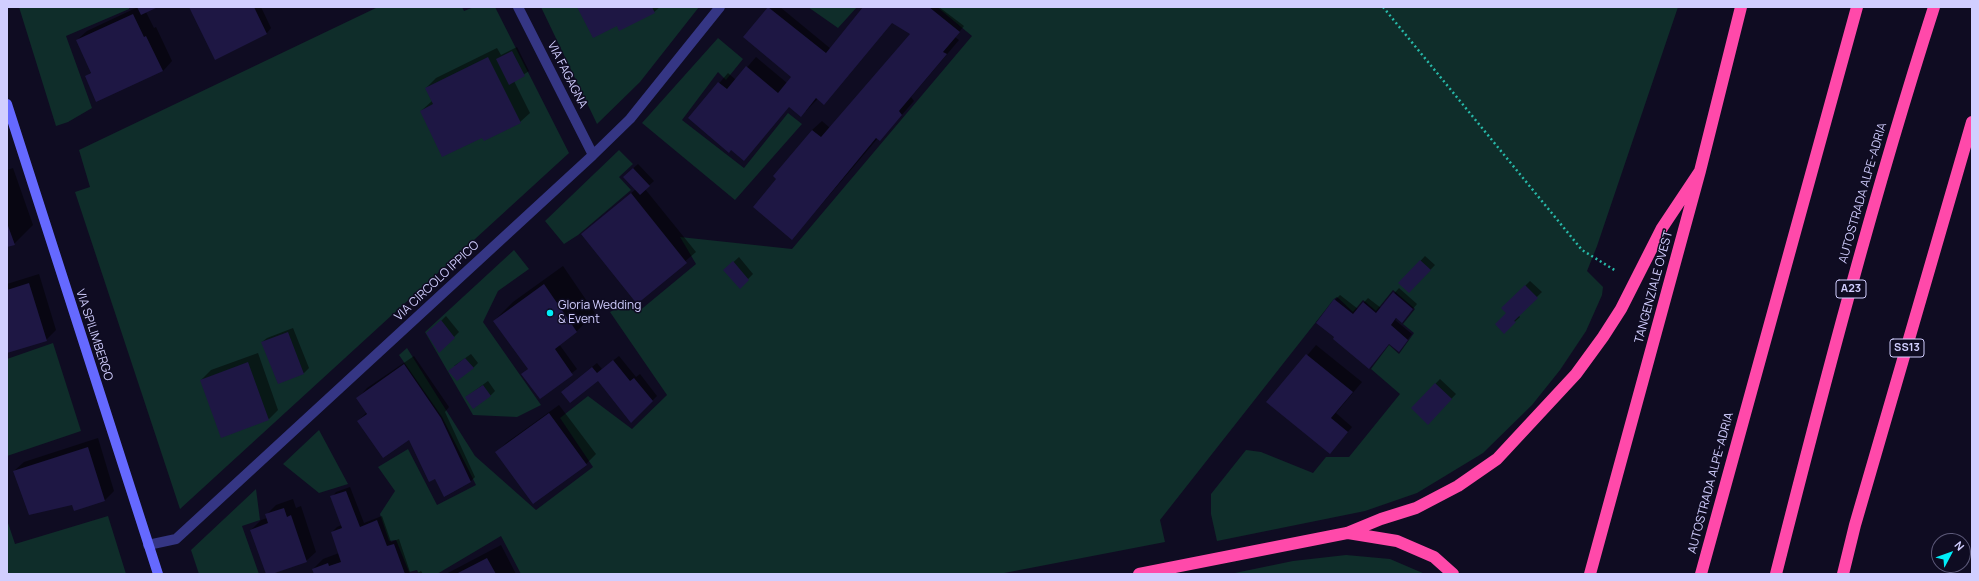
<!DOCTYPE html>
<html>
<head>
<meta charset="utf-8">
<style>
	body { margin:0 }
	#map { position:relative; width:1979px; height:581px; overflow:hidden; background:#0f0c22; font-family:Manrope,sans-serif }
	canvas { display:block }
	.frame { position:absolute; inset:0; border:8px solid #d1ceff; pointer-events:none }
	.north { position:absolute; left:1931px; top:533px; width:40px; height:40px; box-sizing:border-box; background:#0f0c22; border:1px solid #5d5a7a; border-radius:50%; rotate:49deg; font-size:11px; font-weight:700; line-height:16px; text-align:center; color:#d1ceff }
	.north::after { content:''; display:block; margin:auto; width:14px; height:18px; background:#00eef9; clip-path:polygon(50% 0,100% 100%,50% 72%,0 100%) }
</style>
</head>
<body>
<div id="map">
<canvas width="1979" height="581"></canvas>
<div class="frame"></div>
<div class="north">N</div>
</div>
<script>
const g = document.querySelector('canvas').getContext('2d');
g.lineJoin = 'round';
function fillPath(path, color) { g.fillStyle = color; g.fill(path, 'evenodd'); }
function trace(path, color, width, dash) { g.strokeStyle = color; g.lineWidth = width; g.lineCap = dash ? 'butt' : 'round'; g.setLineDash(dash || []); g.stroke(path); }
function label(font, color, halo, rows, align = 'center') {
  g.font = font + ' Manrope,sans-serif'; g.lineWidth = 3; g.setLineDash([]); g.textBaseline = 'middle'; g.strokeStyle = halo; g.fillStyle = color; for (const [text, x, y, turn = 0] of rows) {
    g.save(); g.translate(x, y); g.rotate((+turn || 0) * Math.PI / 180); g.textAlign = isNaN(turn) ? turn : align; if (halo) g.strokeText(text, 0, 0); g.fillText(text, 0, 0); g.restore();
  }
}
const green = new Path2D(`
	M19 7H129V9L66 36 92 108 68 122 56 126Z
	M378 7H462L464 11 474 7H495L569 153 180 509 75 192 90 187 79 150Z
	M541 7H699L640 82 597 124Z
	M808 7H857L838 28Z
	M937 7H1678L1597 246 1587 271 1603 287 1602 295 1586 331 1560 370 1532 405 1483 453 1417 493 1365 511 1217 541 1211 514V494L1246 450 1261 452 1313 473 1326 457H1349L1400 394 1371 369 1389 345 1399 354 1414 333 1403 324 1415 309 1393 290 1376 311 1363 300 1353 312 1337 297 1334 299 1160 520 1165 542 999 574H521L501 536 437 574H419L417 570 409 572 396 540 389 541 380 514 395 491 378 467 408 449 437 505 476 485 442 417 399 355 407 348 475 456 536 510 593 467 560 418 588 396 632 429 667 395 610 312 629 302 638 312 696 264 680 237 792 249 972 36Z
	M718 38 743 59 726 80 718 72 682 120 744 168 788 113 802 124 735 200 642 123Z
	M619 150 633 164 619 177 631 190 578 235 564 244 545 221Z
	M514 250 529 269 498 291 483 322 541 405 517 417 473 415 425 332Z
	M53 343 81 431 7 456V359Z
	M319 430 348 484 319 493 283 464Z
	M256 489 260 520 242 526 259 574H199L191 550Z
	M108 516 126 574H7V520L15 544Z
	M1346 555 1390 559 1425 574H1230L1293 561Z`);
const shadow = new Path2D(`
	M138 7H156L146 12 154 28 156 27 172 61 163 71 86 77 92 71 77 40 87 31Z
	M190 7H261L271 28 267 33 216 58Z
	M578 7H660L654 12 617 24Z
	M769 7H780L831 49 864 7H939L964 26 955 37 959 40 911 97 914 101 880 140 878 138 792 239 778 179 812 130 822 121 830 128 912 33 892 22 806 111 789 106 689 118 728 73 736 80 756 57 787 83 792 77 744 37Z
	M517 47 529 71 514 81 530 113 520 122 482 136 421 111 432 101 426 88 436 78 497 48 501 55Z
	M638 164 654 181 645 189 696 252 637 302 582 234 636 189 629 172Z
	M13 168 33 225 14 244 7 246V170Z
	M1425 256 1435 265 1414 287 1400 283Z
	M739 257 753 274 740 287 725 270Z
	M563 266 595 313 577 331 559 344 577 369 540 398 523 374 529 368 494 321 513 302Z
	M39 274 56 330 46 340 8 352 7 354V284Z
	M1530 281 1542 292 1518 315 1520 317 1504 332 1508 313 1503 308Z
	M1399 288 1417 304 1406 317 1397 318 1395 320 1412 334 1399 351 1389 343 1335 337V300L1340 295 1358 309 1368 298 1381 308Z
	M446 316 459 332 439 352 428 334Z
	M293 328 309 368 304 373 278 383 262 342 267 338Z
	M1316 345 1362 382 1336 413 1352 427 1330 453 1268 402Z
	M258 353 278 410 269 419 201 380 211 370Z
	M471 354 478 363 473 368 454 366Z
	M414 356 449 407 445 412 475 477 471 481 436 477 410 440 358 421 367 412 358 398 367 388Z
	M619 356 636 377 640 374 657 396 632 421 598 379 567 387 597 363 602 369Z
	M1440 379 1456 394 1428 423 1412 408Z
	M488 381 495 391 490 396 466 397Z
	M559 405 596 454 586 464 497 452 506 443Z
	M98 438 114 491 105 500 75 509 73 504 14 471 24 462Z
	M350 487 364 523 382 516 391 542 399 539 410 572 408 574H315L313 569 323 559 339 553 332 532 337 527 342 525 332 497 336 492Z
	M293 499 296 508 301 506 316 552 306 561 267 574 251 530 261 520 267 518 266 515 276 505Z
	M501 545 516 574H446Z
	M421 571 423 574H416Z`);
const building = new Path2D(`
	M137 7H158L141 15Z
	M189 7H254L267 34 215 60Z
	M577 7H652L655 13 619 31 617 26 593 38Z
	M768 7 826 53 863 7H929L960 32 943 52 947 54 899 111 902 115 880 141 876 138 792 240 753 207 776 179 773 176 812 130 821 137 910 34 892 23 824 105 816 98 801 117 789 107 744 161 731 150 729 153 688 118 718 82 727 89 746 66 778 93 791 77 743 37Z
	M133 14 144 37 146 36 163 71 96 102 85 76 91 73 76 40Z
	M512 51 525 76 509 85 496 59Z
	M488 57 521 123 484 141 482 138 442 157 420 111 433 104 425 88Z
	M633 168 650 186 640 195 623 177Z
	M631 193 687 263 637 304 581 234Z
	M7 223 15 245 7 247Z
	M1420 260 1431 270 1409 293 1398 283Z
	M733 261 749 280 740 289 723 270Z
	M29 283 47 341 7 353V290Z
	M544 284 577 332 555 349 573 375 540 399 521 374 528 369 493 321Z
	M1525 285 1538 298 1514 321 1516 322 1504 334 1495 324 1506 313 1501 308Z
	M1393 292 1413 309 1402 323 1396 318 1391 325 1408 340 1399 352 1389 344 1369 369 1333 339 1334 337 1316 323 1334 299 1353 314 1363 302 1376 313Z
	M441 320 455 338 439 353 426 333Z
	M288 332 304 374 278 384 261 342Z
	M1306 354 1353 392 1331 418 1348 432 1330 454 1266 402Z
	M465 358 474 368 457 381 448 371Z
	M613 360 630 381 634 378 653 401 631 423 598 381 570 403 561 392 592 367 597 373Z
	M248 362 269 420 221 438 200 380Z
	M404 364 441 418 471 482 444 497 435 479 429 482 409 440 383 458 357 421 367 414 356 398Z
	M1435 383 1452 399 1428 425 1411 408Z
	M483 385 491 396 473 409 465 397Z
	M549 413 587 465 533 504 495 452Z
	M88 447 105 501 74 511 72 505 29 515 13 471Z
	M346 491 360 527 377 520 387 546 394 544 405 574H314L312 569 328 563 329 566 341 562 331 532 342 528 330 496Z
	M284 508 287 517 291 515 307 562 272 574H266L250 530 268 523 265 514Z
	M487 558 496 574H456Z`);
const path = new Path2D(`
	M1383 7 1582 250 1616 271`);
const street = new Path2D(`
	M518 7 593 155
	M148 545 176 539 593 155 630 119 720 7`);
const secondary = new Path2D(`
	M7 104 158 574`);
const highway = new Path2D(`
	M1348 533 1397 541 1434 557 1453 574
	M1139 574 1347 533 1381 519 1416 508 1458 486 1497 459 1576 374 1603 337 1621 309 1662 228 1700 171
	M1590 574 1700 171 1741 7
	M1701 574 1857 7
	M1776 574C1824 384 1874 194 1934 7
	M1843 574 1855 525 1972 122`);
const markers = [
	[550,313,4,"#00eef9"]
];
const shields = [
	[1851,289,30],
	[1907,348,34]
];
const shieldNames = [
	["A23",1851,289],
	["SS13",1907,348]
];
const streetNames = [
	["VIA FAGAGNA",567,75,63],
	["AUTOSTRADA ALPE-ADRIA",1863,193,-74],
	["VIA CIRCOLO IPPICO",437,281,-43],
	["TANGENZIALE OVEST",1654,287,-75],
	["VIA SPILIMBERGO",94,335,72],
	["AUTOSTRADA ALPE-ADRIA",1711,483,-75]
];
const poiNames = [
	["Gloria Wedding",558,306],
	["& Event",558,320]
];
fillPath(green, '#0f2d2a');
fillPath(shadow, '#0007');
fillPath(building, '#1e1744');
trace(path, '#27b9a9', 2.5, [2, 3]);
trace(street, '#353684', 10);
trace(secondary, '#6569ff', 10);
trace(highway, '#ff49aa', 12);
for (const [x, y, r, color] of markers) { const dot = new Path2D(); dot.arc(x, y, r, 0, 2 * Math.PI); g.fillStyle = color; g.fill(dot); trace(dot, '#0f0c22', 1.5); }
for (const [x, y, w] of shields) { const box = new Path2D(); box.roundRect(x - w / 2, y - 9, w, 18, 3); g.fillStyle = '#0f0c22'; g.fill(box); trace(box, '#d1ceff', 1); }
label('bold 11px', '#d1ceff', null, shieldNames);
label('12px', '#d1ceff', '#0f0c22', streetNames);
label('12px', '#d1ceff', '#0f0c22', poiNames, 'left');
</script>
</body>
</html>
